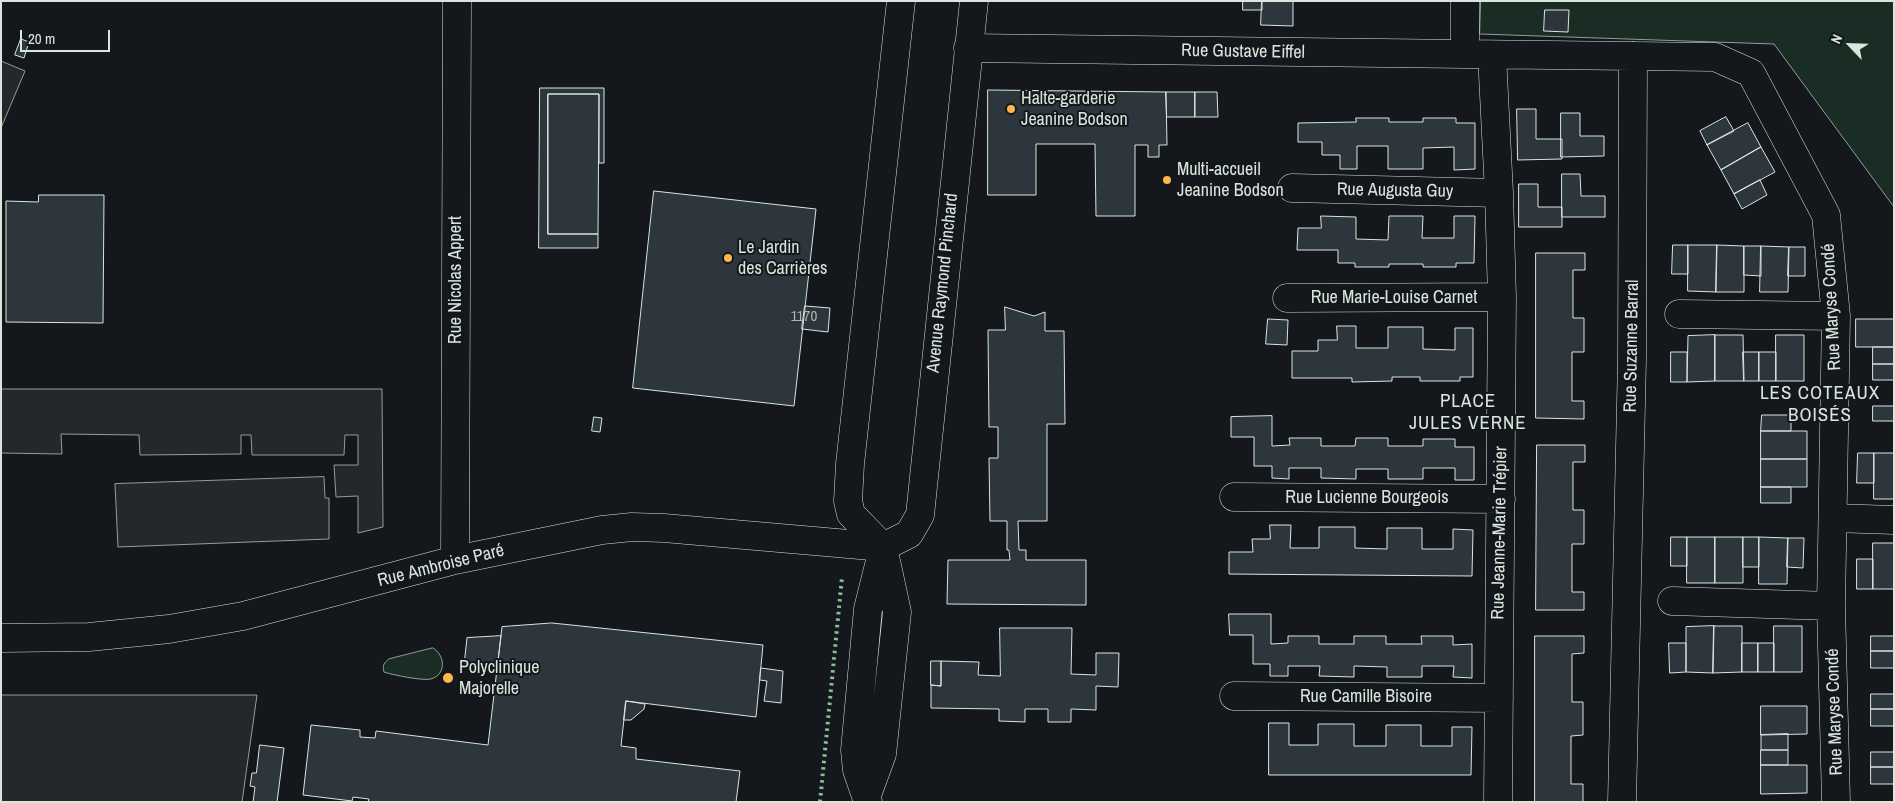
<!DOCTYPE html>
<html>
<head>
<meta charset="utf-8">
<style>
	body { margin:0 }
	#map { position:relative; width:1895px; height:803px; overflow:hidden; background:#14181c; font-family:"Archivo Narrow",sans-serif }
	canvas { display:block }
	.frame { position:absolute; inset:0; border:2px solid #d8e6dc; pointer-events:none }
	.north { position:absolute; left:1825px; top:20px; width:50px; height:50px; -webkit-text-stroke:4px #14181c; paint-order:stroke; rotate:294deg; font-size:14px; font-weight:700; line-height:20px; text-align:center; color:#d8e6dc }
	.north::after { content:''; display:block; margin:auto; width:18px; height:22px; background:#d8e6dc; clip-path:polygon(50% 0,100% 100%,50% 72%,0 100%) }
	.scale { position:absolute; left:20px; top:30px; width:90px; height:22px; box-sizing:border-box; border:2px solid #d8e6dc; border-top:0; padding-left:6px; font-size:15px; line-height:18px; white-space:nowrap; color:#d8e6dc; -webkit-text-stroke:4px #14181c; paint-order:stroke }
</style>
</head>
<body>
<div id="map">
<canvas width="1895" height="803"></canvas>
<div class="frame"></div>
<div class="north">N</div>
<div class="scale">20 m</div>
</div>
<script>
const g = document.querySelector('canvas').getContext('2d');
g.lineJoin = 'round';
function fillPath(path, color) { g.fillStyle = color; g.fill(path, 'evenodd'); }
function trace(path, color, width, dash) { g.strokeStyle = color; g.lineWidth = width; g.lineCap = dash ? 'butt' : 'round'; g.setLineDash(dash || []); g.stroke(path); }
function label(font, color, halo, rows, align = 'center') {
  g.font = font + ' "Archivo Narrow",sans-serif'; g.lineWidth = 4; g.setLineDash([]); g.textBaseline = 'middle'; g.strokeStyle = halo; g.fillStyle = color; for (const [text, x, y, turn = 0] of rows) {
    g.save(); g.translate(x, y); g.rotate((+turn || 0) * Math.PI / 180); g.textAlign = isNaN(turn) ? turn : align; if (halo) g.strokeText(text, 0, 0); g.fillText(text, 0, 0); g.restore();
  }
}
const green = new Path2D(`
	M1481 1H1894V207L1774 44 1480 34Z
	M433 648C445 655 447 674 431 679 423 681 393 675 384 672 382 665 384 663 389 659Z`);
const parking = new Path2D(`
	M1 61 25 71 1 128Z
	M1 389H382L383 527 358 533V496L336 497 334 465H358V435H345L344 455H252L251 435H241V454L140 455 139 435 61 434 62 454 1 453Z
	M324 477 325 498H329V539L118 547 115 484Z
	M1 695H257L242 802H1Z`);
const building = new Path2D(`
	M1243 1H1262V10H1243Z
	M1262 1H1293V26L1261 25Z
	M1545 10H1569L1568 32 1544 31Z
	M21 39 29 42 24 58 15 55Z
	M540 88H604V163H599V94H548V234H598V248H539Z
	M988 90 1166 92 1167 145H1159V157H1148V145H1135V216H1096L1095 144H1036V195H988Z
	M1166 92H1195V117H1167Z
	M1195 92H1217L1218 117H1195Z
	M548 94H599L598 234H548Z
	M1517 109H1536V139H1562V159L1518 160Z
	M1561 113H1580V136H1604V156L1561 157Z
	M1726 117 1734 131 1707 145 1700 131Z
	M1356 118H1389V122H1423V118H1456V123H1475V169L1454 170V147L1423 148V169H1388V146H1357V169H1340V155H1322V142H1298V123L1356 122Z
	M1748 123 1761 147 1721 170 1707 145Z
	M1761 147 1775 172 1734 194 1721 170Z
	M1562 174H1580L1581 196H1605V217H1562Z
	M1760 180 1767 195 1742 209 1734 194Z
	M1519 184H1538V207H1562V227H1519Z
	M654 191 816 209 794 406 633 388Z
	M39 195H104L103 323 6 322V201L38 202Z
	M1321 216 1356 217V239L1388 240 1389 216H1423L1422 238H1454V216H1475L1474 263H1456V267H1423V264H1389V267H1355V263H1338V250H1297L1298 228H1321Z
	M1673 245H1688V274H1672Z
	M1688 245H1717L1716 292 1688 291Z
	M1717 245 1744 246V292H1716Z
	M1744 246H1761V276L1744 275Z
	M1761 246 1789 247 1788 292H1760Z
	M1789 247H1805V276H1788Z
	M1536 253H1585V270H1573V318H1584V352H1572V401H1584V419L1536 418Z
	M805 306 830 308 828 332 802 329Z
	M1005 307 1034 316 1045 312V331H1064L1065 424H1047V521H1018L1019 550H1026V560H1086V605L947 604 948 560H1010L1009 550H1007V521H990L989 458H998V427H989L988 330H1005Z
	M1268 319 1288 320 1287 345 1266 344Z
	M1856 319H1894V347H1856Z
	M1337 326H1356V348H1388V327H1423V349L1455 350V328H1473V377H1460V381H1420V377H1392V381L1352 382V378H1292V351H1318V340H1337Z
	M1715 335V381L1687 382 1688 336Z
	M1715 335H1743L1744 381H1715Z
	M1776 335H1804V381H1776Z
	M1873 347H1894V364H1873Z
	M1671 352H1687V382H1671Z
	M1743 352H1759V381H1744Z
	M1759 352H1776V381H1759Z
	M1873 364H1894V380H1873Z
	M1873 406H1894V421H1873Z
	M1762 415H1791V431H1761Z
	M1272 416V446L1290 445 1289 438H1321V446H1355L1356 438H1388V446H1423V439H1455V447H1474V480H1455V468H1423V479H1388V469H1356V479L1321 478V468H1289V479L1272 478V466H1254V437H1231V417Z
	M594 417 602 418 600 432 592 431Z
	M1761 431H1807V459H1761Z
	M1537 445H1585V462H1573V510H1584V544H1572V592H1584V610H1536Z
	M1858 453H1874V483H1857Z
	M1874 453H1894V499H1874Z
	M1761 459H1807V487H1761Z
	M1761 487H1791V503H1761Z
	M1270 525H1291L1290 548H1319V527H1355V548L1387 549V528H1422V549H1453V529L1473 530 1472 576 1229 574V552H1253L1252 539H1270Z
	M1671 537H1687V566H1671Z
	M1687 537H1715V583H1687Z
	M1715 537H1743V583H1715Z
	M1743 537H1759V567H1743Z
	M1759 537 1788 538 1787 584H1759Z
	M1788 538H1804L1803 568 1787 567Z
	M1873 543H1894V589H1873Z
	M1857 559H1873V589H1857Z
	M1229 614H1271V644L1288 643V636H1319V644H1354V636H1386V644H1422L1421 636H1453V645L1472 644V678L1453 677 1454 666H1422V677H1387V667L1354 666V677L1319 676 1320 666H1288V676H1270V664H1253V635H1230Z
	M552 623 763 645 756 717 626 701 621 746 636 748V759L740 771 736 802H368L369 799 353 797 352 801 303 795 311 725 360 730V737L375 738 376 731 488 745 502 627Z
	M1714 626H1742V672L1713 673Z
	M1714 626 1713 673 1686 672V627Z
	M1774 626H1802V672H1774Z
	M1000 628H1072L1071 674 1096 675V653H1119L1118 687 1096 686V710L1071 709V722H1048V709H1025V722L999 721V709L931 708V685L941 686V661L979 662 978 675 1000 676Z
	M501 636 497 669 464 665 467 638Z
	M1535 636H1584V653L1572 654V702H1583V735L1571 736V784H1583V802H1535Z
	M1871 636H1894V651H1871Z
	M1669 643H1686V672L1670 673Z
	M1742 643H1758V672H1742Z
	M1758 643H1774V672H1758Z
	M1871 651H1894V668H1871Z
	M931 661H941V686L931 685Z
	M761 668 783 671 781 703 764 701 767 681 760 680Z
	M1871 694H1894V709H1871Z
	M626 701 645 704 644 709 631 720H624Z
	M1761 706H1807V734L1761 735Z
	M1871 709H1894V726H1871Z
	M1269 723H1289V745H1318V724H1354V746H1386V725H1421V746H1452V727H1472L1471 775H1269Z
	M1788 734V750H1761V735Z
	M260 745 284 748 277 802H253L255 787 250 786 252 773H256Z
	M1761 750H1788V765H1761Z
	M1871 752H1894V767H1871Z
	M1761 765H1807V793L1761 794Z
	M1871 767H1894V784H1871Z`);
const minor = new Path2D(`
	M968 48 1465 54V1
	M1465 54 1715 57 1751 73 1826 215 1836 316 1831 606 1836 802
	M1492 55 1499 193 1502 297 1498 802
	M1292 188 1499 193
	M1287 298 1502 297
	M1679 314 1836 316
	M1234 497 1501 499
	M1834 518 1894 520
	M455 560 457 1
	M1672 601 1831 606
	M1 638 89 637 169 629 243 616 455 560 602 530 632 527 664 528 883 547
	M1234 696 1499 698
	M1622 802 1632 359 1633 56`);
const tertiary = new Path2D(`
	M883 547 909 534 920 515 974 1
	M867 795 882 754 897 612 883 547 851 514 848 501 850 464 901 1
	M868 802 857 770 855 750 868 609 882 553`);
const hedge = new Path2D(`
	M820 802 842 577`);
const markers = [
	[1011,109,5,"#ffb74d"],
	[1167,180,5,"#ffb74d"],
	[728,258,5,"#ffb74d"],
	[448,678,6,"#ffb74d"]
];
const numberNames = [
	["1170",804,317]
];
const streetNames = [
	["Rue Gustave Eiffel",1243,52,1],
	["Rue Augusta Guy",1395,191,1],
	["Rue Nicolas Appert",456,280,-90],
	["Avenue Raymond Pinchard",943,283,-84],
	["Rue Marie-Louise Carnet",1394,298],
	["Rue Maryse Condé",1832,307,-93],
	["Rue Suzanne Barral",1632,346,-89],
	["Rue Lucienne Bourgeois",1367,498],
	["Rue Jeanne-Marie Trépier",1500,533,-89],
	["Rue Ambroise Paré",441,566,-14],
	["Rue Camille Bisoire",1366,697],
	["Rue Maryse Condé",1835,712,-92]
];
const poiNames = [
	["Halte-garderie",1021,99],
	["Jeanine Bodson",1021,120],
	["Multi-accueil",1177,170],
	["Jeanine Bodson",1177,191],
	["Le Jardin",738,248],
	["des Carrières",738,269],
	["Polyclinique",459,668],
	["Majorelle",459,689]
];
const neighbourhoodNames = [
	["LES COTEAUX",1820,394],
	["BOISÉS",1820,416],
	["PLACE",1468,402],
	["JULES VERNE",1468,424]
];
fillPath(green, '#1a2d24');
trace(green, '#939e99', 1);
fillPath(parking, '#24282b');
trace(parking, '#939e99', 1);
fillPath(building, '#2c363c');
trace(building, '#d8e6dc', 1);
trace(minor, '#d8e6dc', 29);
trace(tertiary, '#d8e6dc', 29);
trace(minor, '#14181c', 28);
trace(tertiary, '#14181c', 28);
trace(hedge, '#8ac095', 4, [2.5, 4]);
for (const [x, y, r, color] of markers) { const dot = new Path2D(); dot.arc(x, y, r, 0, 2 * Math.PI); g.fillStyle = color; g.fill(dot); trace(dot, '#14181c', 2); }
label('15px', '#adbab4', null, numberNames);
label('18px', '#d8e6dc', '#14181c', streetNames);
label('18px', '#d8e6dc', '#14181c', poiNames, 'left');
g.letterSpacing = '1px';
label('19px', '#d8e6dc', '#14181c', neighbourhoodNames);
g.letterSpacing = '0px';
</script>
</body>
</html>
